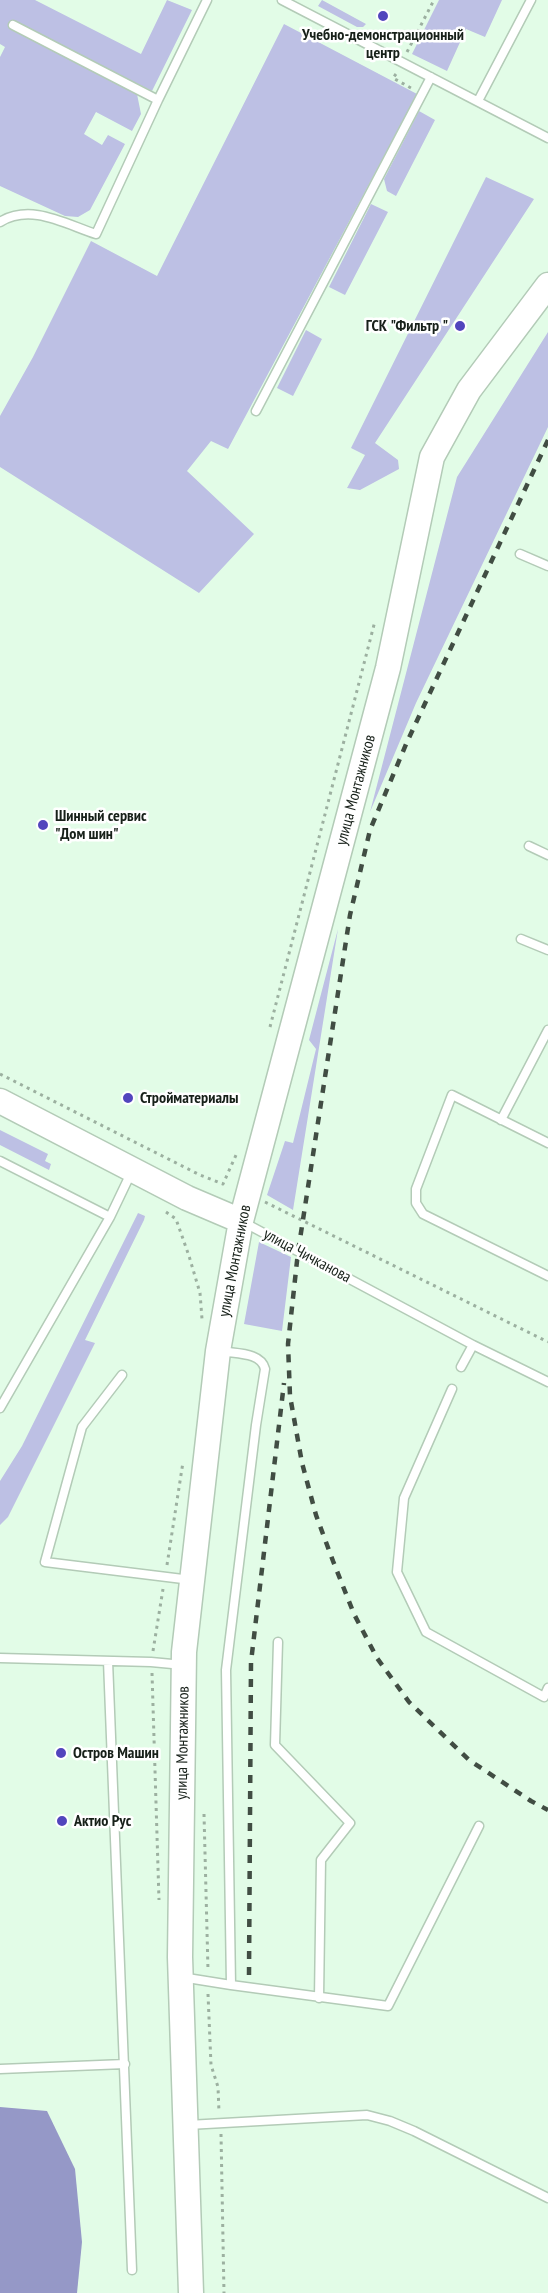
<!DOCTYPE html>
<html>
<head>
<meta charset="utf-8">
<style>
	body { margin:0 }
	canvas { display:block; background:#e2fce7 }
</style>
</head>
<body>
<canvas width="548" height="2293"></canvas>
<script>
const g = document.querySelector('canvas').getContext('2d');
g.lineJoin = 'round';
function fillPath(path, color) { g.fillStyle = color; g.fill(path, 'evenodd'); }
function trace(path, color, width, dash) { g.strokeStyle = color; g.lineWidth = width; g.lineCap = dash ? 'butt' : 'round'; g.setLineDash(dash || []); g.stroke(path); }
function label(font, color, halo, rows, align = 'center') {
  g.font = font + ' "PT Sans Narrow",sans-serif'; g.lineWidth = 5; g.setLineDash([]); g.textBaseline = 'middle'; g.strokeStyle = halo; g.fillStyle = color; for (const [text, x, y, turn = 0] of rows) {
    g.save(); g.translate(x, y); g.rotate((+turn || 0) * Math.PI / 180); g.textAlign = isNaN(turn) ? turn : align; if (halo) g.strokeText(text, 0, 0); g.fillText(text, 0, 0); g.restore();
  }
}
const green = new Path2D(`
	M0 0H35L141 54 167 0 192 10 152 91 19 23 14 30 137 94 141 114 132 131 96 112 84 134 102 145 108 135 125 144 90 210 78 217 65 216 0 186V57L5 47 0 44Z
	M322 0 366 24 363 27H357L318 6Z
	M439 0H502L485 37 466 29 447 71 412 54Z
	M284 24 417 94 228 449 211 441 187 471 254 534 199 593 0 467V416L33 357 91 241 157 276Z
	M419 111 435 120 396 196 387 191 384 179Z
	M486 177 534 199 375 443 398 460 399 469 360 490 347 488 365 455 351 448Z
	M371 204 388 212 345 295 329 287Z
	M306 330 322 339 293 396 277 388Z
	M548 332V427L416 703 370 812 457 477Z
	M338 929 293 1210 267 1195 285 1141 293 1143 316 1049 309 1040Z
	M0 1130 48 1154 45 1161 51 1164 49 1170 0 1145Z
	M138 1213 145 1216 144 1220 85 1340 95 1343 8 1517 0 1525V1481L22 1446Z
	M259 1242 291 1257 282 1331 244 1324Z`);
const water = new Path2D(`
	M0 2107 47 2111 75 2169 82 2242 77 2293H0Z`);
const path = new Path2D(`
	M407 52 434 0
	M396 74 393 78 411 88
	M270 1027 375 621
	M0 1074 200 1175 223 1184 236 1155
	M265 1202 548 1342
	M166 1212 176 1219 189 1256 200 1293 202 1319
	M167 1565 183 1462
	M153 1651 163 1589
	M152 1673 159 1900
	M204 1814 208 1970
	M208 1994 211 2065 218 2087 219 2112
	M221 2134 224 2293`);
const service = new Path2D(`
	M282 0 548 138
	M13 25 158 100
	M478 101 531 0
	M0 222C31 203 65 224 96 234L158 100 207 0
	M256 411 431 77
	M520 554 548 566
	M529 846 548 855
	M521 939 548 950
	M501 1120 548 1030
	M548 1143 452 1095 416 1189V1203L423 1214 548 1276
	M0 1161 110 1217
	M243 1222 473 1345 548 1382
	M461 1367 473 1345
	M122 1375 82 1427 45 1562 191 1580
	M452 1389 404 1498 397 1572 426 1632 544 1697 548 1688
	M0 1408 110 1217 131 1173
	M278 1642 275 1745 350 1823 321 1860 319 1998
	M0 1658 151 1662 183 1665
	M108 1661 132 2270
	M181 1977 231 1985 226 1670 256 1425 265 1369C261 1352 236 1354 221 1351
	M231 1985 388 2006 479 1826
	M0 2069 125 2064
	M188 2125 367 2115 390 2121 414 2131 548 2198`);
const secondary = new Path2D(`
	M0 1101 187 1198 241 1221
	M191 2293 180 1957 184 1652 218 1351 241 1221 388 668 432 457 469 390 548 285`);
const rail = new Path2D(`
	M548 440 407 742 370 830 350 915 298 1252 288 1344 290 1396 302 1463 316 1515 333 1561 354 1614 377 1658 409 1702 469 1760 531 1801 548 1810
	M249 1975 251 1662 284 1383`);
const markers = [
	[383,16,6,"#5245bd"],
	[460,326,6,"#5245bd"],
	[43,825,6,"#5245bd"],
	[128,1098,6,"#5245bd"],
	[61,1753,6,"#5245bd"],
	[62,1821,6,"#5245bd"]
];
const poiNames = [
	["Учебно-демонстрационный",383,35,"center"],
	["центр",383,53,"center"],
	["ГСК \"Фильтр \"",448,326,"right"],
	["Шинный сервис",55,816],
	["\"Дом шин\"",55,834],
	["Стройматериалы",140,1098],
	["Остров Машин",73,1753],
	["Актио Рус",74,1821]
];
const streetNames = [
	["улица Монтажников",356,790,-75],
	["улица Чичканова",307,1256,28],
	["улица Монтажников",235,1261,-79],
	["улица Монтажников",183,1743,-89]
];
fillPath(green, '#bdc0e4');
fillPath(water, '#9598c7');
trace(service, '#b3cbb7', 11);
trace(secondary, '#b3cbb7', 27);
trace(path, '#9cb0a0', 3, [3, 4.5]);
trace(service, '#fff', 8);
trace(secondary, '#fff', 24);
trace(rail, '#414d43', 4.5, [8, 8]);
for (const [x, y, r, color] of markers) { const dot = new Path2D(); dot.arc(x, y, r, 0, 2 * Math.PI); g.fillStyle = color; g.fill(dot); trace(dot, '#fff', 2); }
label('bold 16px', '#172019', '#fff', poiNames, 'left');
label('16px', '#172019', '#fff', streetNames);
</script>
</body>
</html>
